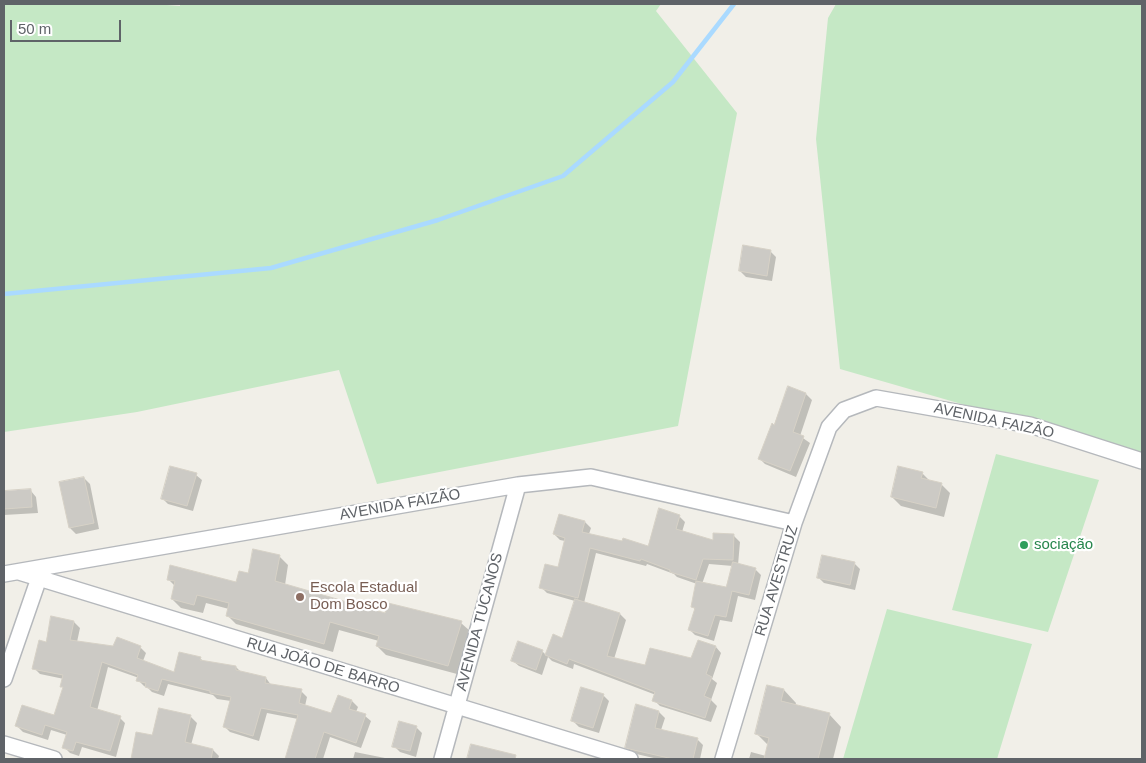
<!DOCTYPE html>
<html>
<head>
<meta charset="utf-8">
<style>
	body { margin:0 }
	#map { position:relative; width:1146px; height:763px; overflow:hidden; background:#f1efe8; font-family:Arial,sans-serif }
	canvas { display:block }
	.frame { position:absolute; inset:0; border:5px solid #5f6368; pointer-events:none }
	.scale { position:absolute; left:10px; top:20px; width:111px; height:22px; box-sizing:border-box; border:2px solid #5f6368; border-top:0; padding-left:6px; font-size:15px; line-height:18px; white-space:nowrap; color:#5f6368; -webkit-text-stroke:4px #fff; paint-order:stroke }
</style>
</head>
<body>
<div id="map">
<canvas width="1146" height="763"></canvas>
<div class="frame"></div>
<div class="scale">50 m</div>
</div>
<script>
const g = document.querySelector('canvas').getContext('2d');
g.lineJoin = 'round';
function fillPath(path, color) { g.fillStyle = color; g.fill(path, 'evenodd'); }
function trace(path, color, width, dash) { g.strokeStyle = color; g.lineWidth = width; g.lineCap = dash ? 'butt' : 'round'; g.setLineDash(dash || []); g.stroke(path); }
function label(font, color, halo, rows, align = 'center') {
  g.font = font + ' Arial,sans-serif'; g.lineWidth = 4.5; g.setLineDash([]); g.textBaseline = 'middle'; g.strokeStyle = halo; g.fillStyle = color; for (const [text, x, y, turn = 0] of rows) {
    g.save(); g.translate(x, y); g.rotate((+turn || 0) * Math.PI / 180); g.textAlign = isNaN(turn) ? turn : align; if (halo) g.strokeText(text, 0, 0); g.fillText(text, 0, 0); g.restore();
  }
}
const green = new Path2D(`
	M4 4H154L180 6V4H661L656 11 737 113 678 426 377 484 339 370 137 412 4 432Z
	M836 4H1142V456L840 369 816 139 828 18Z
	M996 454 1099 480 1048 632 952 610Z
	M887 609 1032 644 997 759H843Z`);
const shadow = new Path2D(`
	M770 251 776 257 772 281 746 277 740 271Z
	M788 388 806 394 812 400 800 436 810 443 796 477 765 464 759 458 775 426Z
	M922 473 931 482 941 484 950 493 944 517 901 506 892 497Z
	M196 475 202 480 193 511 168 504 162 498Z
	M84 478 90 484 99 529 76 534 70 528Z
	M31 491 36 497 38 513 4 515V492Z
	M679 516 685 522 682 532 714 541 734 536 740 542 738 565 755 569 761 575 755 600 738 596 732 622 720 620 714 641 695 635 689 629 695 610 693 607 697 584 677 577 674 574 647 564 646 566 596 553 584 603 620 614 626 620 614 659 646 667 692 660 716 647 721 653 712 679 717 683 711 700 717 706 711 722 660 706 654 700 656 695 574 664 573 669 552 661 548 657 542 675 519 666 513 661 542 651 546 655 563 639 575 601 547 593 541 587 558 568 565 541 560 540 554 534 585 522 591 528 589 534 649 548ZM709 564 733 566 727 588 702 584Z
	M279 556 288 565 285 585 386 614 461 623 470 631 457 674 386 655 377 646 379 641 339 630 333 652 236 624 227 615 229 609 206 603 203 613 181 608 172 599 175 586 168 579 236 583Z
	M854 563 860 569 855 590 824 583 818 577Z
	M52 618 74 622 80 628 77 642 114 647H140L146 653 143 661 175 673 200 658 204 662 236 667 242 673 266 678 271 685 301 691 307 697 305 706 332 715 339 697 352 701 358 707 356 712 365 716 371 721 361 748 330 737 323 759H286L298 719 267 713 259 741 230 732 224 726 231 701 217 699 213 695 168 684 164 696 152 692 147 687 144 686 138 680 139 678 108 667 97 711 119 717 125 723 116 757 82 747 79 756 70 753 64 747 67 735 51 730 48 740 23 732 17 726 55 717 64 688 62 686 64 679 40 674 34 668 47 643Z
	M768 686 784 690 796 703 795 706 829 714 841 727 833 759H749L751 752 766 756 769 746 756 733Z
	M603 695 609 701 599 733 579 727 573 721Z
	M159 709 191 717 197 723 191 745 213 750 219 756 218 759H132L137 734 153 737Z
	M659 712 665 718 661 730 697 739 703 745 700 759H658L632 753 626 747Z
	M416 727 422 733 416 757 400 752 394 746Z
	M355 752 385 758 386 759H353Z`);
const stream = new Path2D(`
	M4 294 271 268 438 220 563 176 673 82 734 4`);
const building = new Path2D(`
	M743 245 771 250 767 276 739 271Z
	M788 386 806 393 793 432 804 436 790 471 758 459 772 423 774 425Z
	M170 466 197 473 187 506 161 499Z
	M898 466 923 472 921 478 942 483 936 508 891 497Z
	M84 477 94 523 69 528 59 482Z
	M31 489 32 507 4 509V491Z
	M659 508 680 515 676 529 713 540V533L734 534 733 560 703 559 696 580 670 572V570L641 559 640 561 590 548 578 598 539 588 545 564 558 567 565 538 553 534 559 514 585 521 582 532 622 541 623 538 648 546Z
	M253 549 280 555 275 581 385 613 388 603 462 621 448 666 376 646 379 636 330 622 324 644 226 616 229 603 197 595 194 605 171 599 175 581 167 580 170 565 236 582 239 571 248 573Z
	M822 555 855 562 850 585 817 578Z
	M733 562 756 568 749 595 732 591 726 617 715 615 708 636 688 630 695 608 691 607 696 581 726 587Z
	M575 599 620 613 607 656 645 665 650 648 691 658 698 640 716 646 706 674 712 677 704 696 711 699 705 718 652 701 655 692 569 659 567 664 545 655 553 634 562 638Z
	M51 616 74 621 70 640 113 646 117 637 141 646 137 658 174 672 179 652 201 657 200 660 236 666V670L266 677 265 683 302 689 299 703 331 713 338 695 352 700 349 709 366 714 356 743 324 732 315 759H285L298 715 261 708 253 736 223 727 231 697 210 693V691L162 679 158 691 145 687 146 683 136 681 138 675 102 662 90 707 121 716 110 751 76 742 73 751 62 748 67 732 45 725 42 735 15 726 22 705 54 715 63 687H60L63 675 32 669 39 640 46 642Z
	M518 641 543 650 536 670 511 661Z
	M767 685 784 689 781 701 830 713 818 759H764L769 738 755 734Z
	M581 687 604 694 593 728 571 721Z
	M636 704 659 711 655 728 698 738 693 759H673L625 748Z
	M159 708 191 715 185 742 213 749 211 759H131L136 732 152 735Z
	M399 721 417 726 410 751 392 747Z
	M471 744 516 755 515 759H467Z`);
const minor = new Path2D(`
	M19 572 630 759
	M4 574 518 485 591 477 794 523
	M4 679 39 578
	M4 744 54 759
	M442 759 518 485
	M723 759 794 523 829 427 844 410 876 398 1030 425 1142 461`);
const markers = [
	[1024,545,5,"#2e9e5b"],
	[300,597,5,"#8d6e63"]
];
const streetNames = [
	["AVENIDA FAIZÃO",994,421,12],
	["AVENIDA FAIZÃO",400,505,-10],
	["RUA AVESTRUZ",777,581,-73],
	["AVENIDA TUCANOS",480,622,-75],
	["RUA JOÃO DE BARRO",323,666,17]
];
const leisureNames = [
	["sociação",1034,545]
];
const educationNames = [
	["Escola Estadual",310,588],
	["Dom Bosco",310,605]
];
fillPath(green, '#c5e8c5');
fillPath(shadow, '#0003');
trace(stream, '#aadaff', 4.5);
fillPath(building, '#cccac5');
trace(building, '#d6d1c6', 1);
trace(minor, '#b5b8bc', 18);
trace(minor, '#fff', 15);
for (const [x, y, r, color] of markers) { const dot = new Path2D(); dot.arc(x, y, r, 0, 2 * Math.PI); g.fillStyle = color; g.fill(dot); trace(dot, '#fff', 2); }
label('15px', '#5f6368', '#fff', streetNames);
label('15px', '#27864d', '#fff', leisureNames, 'left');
label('15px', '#785e54', '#fff', educationNames, 'left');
</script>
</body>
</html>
